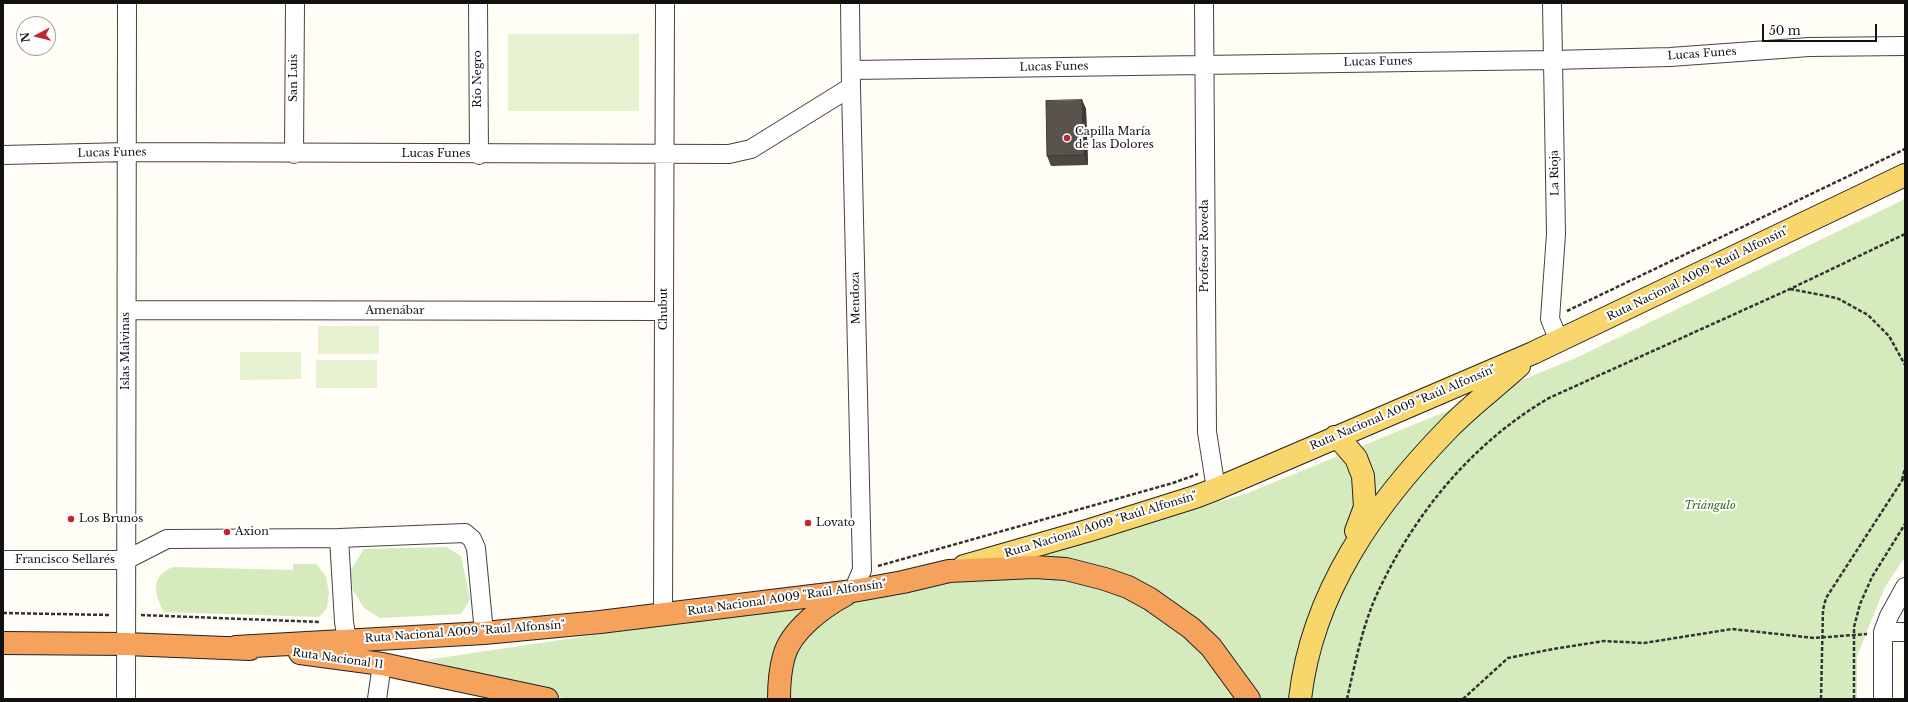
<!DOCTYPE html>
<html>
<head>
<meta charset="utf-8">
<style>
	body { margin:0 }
	#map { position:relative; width:1908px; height:702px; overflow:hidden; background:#fffdf5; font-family:"Libre Baskerville",serif }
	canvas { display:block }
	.frame { position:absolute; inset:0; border:4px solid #111; pointer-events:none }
	.north { position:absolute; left:16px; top:16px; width:40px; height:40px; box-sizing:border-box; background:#fff; border:1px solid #a0a0a0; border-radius:50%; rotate:263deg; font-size:11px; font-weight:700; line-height:16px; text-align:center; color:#111 }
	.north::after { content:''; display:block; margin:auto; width:14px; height:18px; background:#c4262e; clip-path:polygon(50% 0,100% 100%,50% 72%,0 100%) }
	.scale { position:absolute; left:1762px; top:24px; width:115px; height:18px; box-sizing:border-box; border:2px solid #111; border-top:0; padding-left:5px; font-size:12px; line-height:14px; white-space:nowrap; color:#111; -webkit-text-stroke:3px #fff; paint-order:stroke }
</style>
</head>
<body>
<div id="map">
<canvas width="1908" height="702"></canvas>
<div class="frame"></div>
<div class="north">N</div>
<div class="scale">50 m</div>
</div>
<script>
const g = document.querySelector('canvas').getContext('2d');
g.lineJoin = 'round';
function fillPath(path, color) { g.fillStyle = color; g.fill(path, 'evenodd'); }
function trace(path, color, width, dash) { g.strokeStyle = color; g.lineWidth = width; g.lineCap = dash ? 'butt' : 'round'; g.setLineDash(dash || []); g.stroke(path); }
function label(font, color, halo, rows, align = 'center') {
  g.font = font + ' "Libre Baskerville",serif'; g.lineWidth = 4; g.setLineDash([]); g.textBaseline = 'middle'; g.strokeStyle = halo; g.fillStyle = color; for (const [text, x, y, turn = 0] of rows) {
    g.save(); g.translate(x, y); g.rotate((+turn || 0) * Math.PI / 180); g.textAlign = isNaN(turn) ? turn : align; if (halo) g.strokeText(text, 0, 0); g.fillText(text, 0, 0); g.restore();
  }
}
const green = new Path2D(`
	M1905 199V557L1885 587 1857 656V699H567L426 660 942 583 1248 493 1578 357Z
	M446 547 461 556 470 599 461 614 380 618 364 608 353 590 350 571 364 549Z
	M293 564H316L326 577 329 593 327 608 319 617 164 612C154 594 150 576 173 567L293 570Z`);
const pitch = new Path2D(`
	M508 34H639V111H508Z
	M318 326H379V354H318Z
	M240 352H301V379L240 380Z
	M316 360H377V388H316Z`);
const path = new Path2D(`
	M1790 289 1837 298 1868 315 1889 336 1905 365
	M1567 311 1905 149
	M1902 480 1905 468
	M878 566 1173 483 1198 474
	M3 613 110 615
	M141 615 320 622
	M1347 699C1355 664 1362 627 1377 594 1414 514 1472 443 1549 398L1790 289 1905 234
	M1463 699 1508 658 1553 649 1604 641 1644 643 1732 629 1814 638 1867 634
	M1821 699 1823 610 1826 598 1905 476
	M1854 699V627L1860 604 1872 577 1905 524`);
const minor = new Path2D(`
	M478 3 479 155
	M850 3 851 87 862 570 853 591
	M1204 3 1207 432 1216 489
	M1552 3 1556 234 1550 319 1559 341
	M851 70 1552 60 1670 57 1809 47 1905 46
	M294 154 295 3
	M3 155 127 152 729 154 751 149 851 87
	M127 310 664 311
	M339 538 344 622 347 640
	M3 560H126L167 539 339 538 465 533 472 539 476 548 484 633
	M663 614 665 3
	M1883 632H1905
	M126 699 127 3
	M377 699 382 664
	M1883 699V632L1889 616 1905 587`);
const major = new Path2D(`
	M1335 437 1343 443 1356 458 1363 476 1365 507 1356 531
	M964 566 1090 530 1195 497 1216 489 1533 353 1905 175
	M1300 699C1312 592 1375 504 1449 428 1470 406 1496 387 1519 366`);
const highway = new Path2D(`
	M3 643 126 644 250 649
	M236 647 484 633 600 622 853 591 903 582 949 571 1034 567 1066 569 1105 579 1128 587 1150 599 1191 628 1211 647 1249 699
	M300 653 382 664 547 699
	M779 699C779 684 780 670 784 656 791 630 823 607 845 595`);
const wall = new Path2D(`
	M1082 100 1086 109 1088 165 1051 166 1047 156Z`);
const shadedWall = new Path2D(`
	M1082 100 1086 109 1088 165 1084 155Z`);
const building = new Path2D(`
	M1082 100 1084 155 1047 156 1046 101Z`);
const markers = [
	[1067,138,4,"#c4262e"],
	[71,519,4,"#c4262e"],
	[808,523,4,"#c4262e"],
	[227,532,4,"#c4262e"]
];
const streetNames = [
	["Lucas Funes",1702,54,-4],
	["Lucas Funes",1378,62,-1],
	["Lucas Funes",1054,67,-1],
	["San Luis",294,78,-90],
	["Río Negro",478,79,-90],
	["Lucas Funes",112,153,-1],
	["Lucas Funes",436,154],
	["La Rioja",1555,173,-91],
	["Profesor Roveda",1205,246,-90],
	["Ruta Nacional A009 \"Raúl Alfonsín\"",1698,274,-26],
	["Mendoza",856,298,-91],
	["Chubut",664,309,-90],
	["Amenábar",395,311],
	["Islas Malvinas",126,351,-90],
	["Ruta Nacional A009 \"Raúl Alfonsín\"",1403,408,-23],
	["Ruta Nacional A009 \"Raúl Alfonsín\"",1101,525,-17],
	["Francisco Sellarés",65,560],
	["Ruta Nacional A009 \"Raúl Alfonsín\"",787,598,-8],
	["Ruta Nacional A009 \"Raúl Alfonsín\"",465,632,-4],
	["Ruta Nacional 11",338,659,8]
];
const poiNames = [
	["Capilla María",1075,132],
	["de las Dolores",1075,145],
	["Los Brunos",79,519],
	["Lovato",816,523],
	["Axion",235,532]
];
const parkNames = [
	["Triángulo",1710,506]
];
fillPath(green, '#d5ebbd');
fillPath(pitch, '#e6f2cf');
trace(minor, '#444', 20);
trace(major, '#222', 24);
trace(highway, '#222', 24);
trace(path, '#333', 2.5, [4, 2]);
trace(minor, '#fff', 18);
trace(major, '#f9d66b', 22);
trace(highway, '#f5a25d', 22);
fillPath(wall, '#4d4742');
fillPath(shadedWall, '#3f3936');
fillPath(building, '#5a524d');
trace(building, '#3f3936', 1);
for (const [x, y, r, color] of markers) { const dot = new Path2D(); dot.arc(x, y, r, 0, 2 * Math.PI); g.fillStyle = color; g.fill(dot); trace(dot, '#fff', 1.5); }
label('11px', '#111', '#fff', streetNames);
label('11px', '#111', '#fff', poiNames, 'left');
label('italic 11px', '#2f6b1f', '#fff', parkNames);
</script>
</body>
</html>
